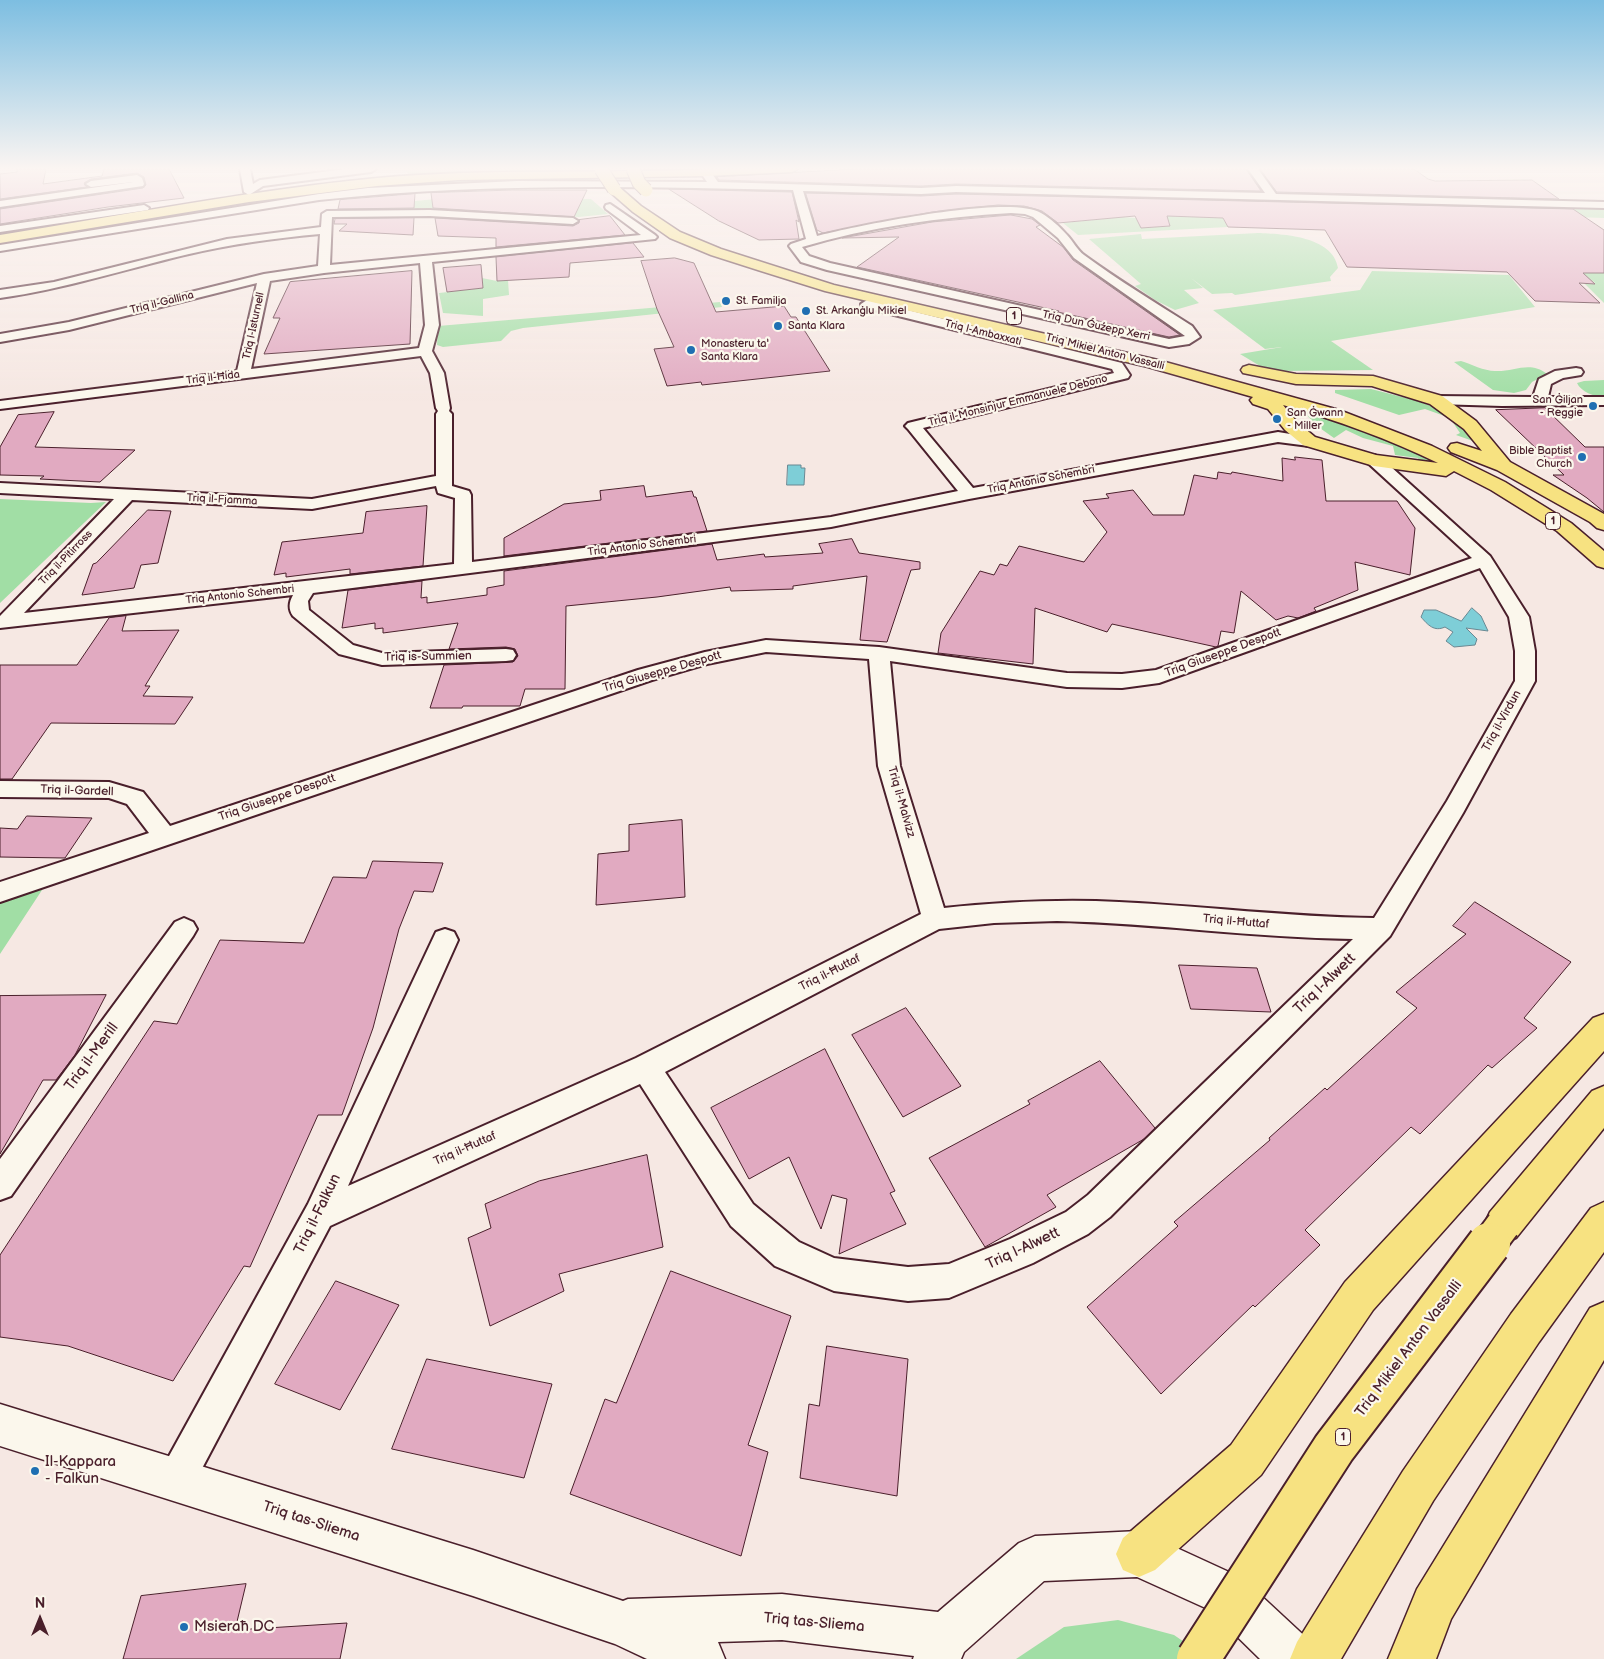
<!DOCTYPE html>
<html>
<head>
<meta charset="utf-8">
<style>
	body { margin:0 }
	#map { position:relative; width:1604px; height:1659px; overflow:hidden; background:#f6e8e3; font-family:"Balsamiq Sans",sans-serif }
	canvas { display:block }
	.north { position:absolute; left:15px; top:1594px; width:50px; height:50px; -webkit-text-stroke:4px #fbf7ec; paint-order:stroke; rotate:0deg; font-size:14px; font-weight:700; line-height:20px; text-align:center; color:#4a1f2b }
	.north::after { content:''; display:block; margin:auto; width:18px; height:22px; background:#4a1f2b; clip-path:polygon(50% 0,100% 100%,50% 72%,0 100%) }
</style>
</head>
<body>
<div id="map">
<canvas width="1604" height="1659"></canvas>
<div class="north">N</div>
</div>
<script>
const g = document.querySelector('canvas').getContext('2d');
g.lineJoin = 'round';
function fillPath(path, color) { g.fillStyle = color; g.fill(path, 'evenodd'); }
function trace(path, color, width, dash) { g.strokeStyle = color; g.lineWidth = width; g.lineCap = dash ? 'butt' : 'round'; g.setLineDash(dash || []); g.stroke(path); }
function label(font, color, halo, rows, align = 'center') {
  g.font = font + ' "Balsamiq Sans",sans-serif'; g.lineWidth = 4.5; g.setLineDash([]); g.textBaseline = 'middle'; g.strokeStyle = halo; g.fillStyle = color; for (const [text, x, y, turn = 0] of rows) {
    g.save(); g.translate(x, y); g.rotate((+turn || 0) * Math.PI / 180); g.textAlign = isNaN(turn) ? turn : align; if (halo) g.strokeText(text, 0, 0); g.fillText(text, 0, 0); g.restore();
  }
}
const green = new Path2D(`
	M406 169H584L585 170 583 172 411 175 404 171Z
	M591 177 594 183H416L312 194 0 246V242L311 192 418 180Z
	M1147 197 1284 200 1311 207 1167 202 1174 216 1223 218 1228 227 1078 235 1063 223 1123 217 1136 218 1141 228 1170 226 1169 221 1157 220Z
	M446 198 591 199 608 214 579 217 443 209 341 212 342 208Z
	M1327 201 1604 207V218L1334 209 1319 205Z
	M1258 233C1283 234 1333 236 1338 268L1330 277 1331 281 1235 295 1232 293 1212 294 1191 278 1203 288 1184 290 1199 303 1175 310 1155 300 1135 286 1141 284 1089 239 1141 234 1142 239Z
	M1604 269V303L1584 283H1595L1583 273Z
	M1372 271 1509 275 1535 307 1331 341 1373 370 1281 371 1260 366 1240 354 1282 347 1265 349 1213 310 1360 290Z
	M482 278 497 281 508 280 509 295 483 299V316L443 313 439 293 483 288Z
	M720 302 722 307 523 328 511 331 501 341 443 347 437 345 438 326Z
	M1461 361C1471 364 1484 371 1495 371 1514 372 1530 360 1547 374L1532 382 1526 390 1514 393 1493 390 1454 362Z
	M1604 380V398C1594 396 1581 392 1577 383L1584 381Z
	M1371 389 1414 400 1434 407 1463 423 1473 441 1456 435 1460 433 1450 418 1425 409 1399 415 1335 393V390Z
	M1302 410 1353 427 1430 456 1432 461H1419L1418 458 1395 455 1393 446 1363 438 1346 430 1334 438 1317 426Z
	M0 499 91 503 106 502 0 603Z
	M44 887 0 954V901Z
	M1118 1620 1174 1635 1209 1659H1016L1064 1627Z`);
const water = new Path2D(`
	M788 465H801V468H805L804 485H787Z
	M1472 608 1481 616 1488 631 1466 628 1477 639 1475 645 1454 647 1446 641 1453 632 1445 627C1434 632 1428 625 1421 617L1424 610H1436L1461 621Z`);
const building = new Path2D(`
	M17 169H46L43 184 102 176 104 169H169L184 198 108 207 0 224V209L143 188 146 185 144 177 137 173 91 179 84 183 87 187 0 199V174L17 172Z
	M856 169H1246L1261 191 956 184 921 186 719 180 717 177Z
	M1260 169H1414L1428 179 1435 181 1532 180 1559 199 1277 192Z
	M669 189 792 192 799 222 796 220 799 239 759 240 719 221Z
	M513 190H587L574 217 433 208 431 193Z
	M806 193 921 196 956 194 1573 209 1604 230V273H1583L1595 284 1579 283 1600 303 1535 301 1507 272 1347 267 1325 230 1228 227 1223 218 1167 216 1170 226 1141 228 1135 216 1058 223 1042 211 1024 206 998 205 932 212 823 233 817 230Z
	M415 194 414 208 338 209 340 200Z
	M1011 215 1032 219 1040 225 1036 227 1063 247 1073 260 1180 335 1169 337 1058 312 1059 311 857 267 899 237 842 238 932 222Z
	M610 216 625 235 496 247V238L438 236 435 218 573 226 579 223V220Z
	M414 218 413 235 339 231 347 224H334L335 219Z
	M633 243 644 257 570 263 569 277 497 281 496 257Z
	M675 258 694 263 716 312 784 306 791 317H796L830 371 702 385 701 382 667 386 654 349 674 347 657 309 641 261Z
	M481 265 483 288 447 292 443 268Z
	M412 271 410 344 264 354 280 318H273L290 282Z
	M1545 408 1585 447H1604V512L1587 498 1553 475H1564L1496 410Z
	M54 412 35 447 135 450 100 482 40 479 44 476 0 475V447L18 415Z
	M1295 457 1322 460 1326 501H1397L1415 528 1410 575 1355 562 1358 590 1314 608 1316 611 1298 618 1288 616 1276 620 1241 591 1234 633 1221 631 1218 646 1216 647 1112 624 1107 632 1035 608 1033 664 938 653 941 633 980 571 994 575 1000 564 1007 566 1019 546 1084 562 1107 532 1083 501 1109 498 1106 494 1133 490 1153 515H1184L1194 475 1217 479 1218 472 1231 474 1232 472 1283 481 1282 458 1295 460Z
	M644 486 646 497 692 491 694 497H696L707 531 504 556V538L564 504 601 500 600 491Z
	M427 506 423 566 350 574V569L286 577V573L274 575 282 542 363 533 366 512Z
	M148 510 171 511 158 563 141 565 134 588 82 595 93 564 96 563Z
	M852 539 859 553 920 562V569L911 570 887 642 860 640 867 576 793 586V589L731 591 730 587 657 597 566 606 565 689H525L520 706H463L462 708H430L444 665 513 662 518 656 515 649 506 647 449 649 458 623 383 633V628L375 629V623L342 628 348 590 422 581 421 598 427 597V603L487 595V588L504 585V571L712 544 717 560 764 554 765 557 823 553 819 544Z
	M126 616 122 631 179 630 145 686H150L143 696 193 697 175 724 51 723 12 779H0V665H77L109 618Z
	M27 816 92 818 65 858 0 857V828L17 829Z
	M682 820 685 897 596 905 598 854 629 851V825Z
	M373 861 443 863 433 892 414 891 399 929 373 1028 342 1115H318L250 1267 244 1266 173 1381 68 1346 0 1337V1255L154 1021 177 1024 220 940 304 943 333 877 366 878Z
	M1475 902 1571 962 1524 1018 1537 1028 1492 1068 1488 1065 1420 1134 1411 1127 1305 1230 1320 1245 1255 1307 1253 1305 1161 1394 1087 1307 1178 1226 1174 1222 1270 1140 1269 1138 1325 1088 1327 1090 1417 1008 1396 992 1466 934 1453 926Z
	M1179 965 1257 968 1271 1012 1191 1009Z
	M106 995 75 1055 56 1080H43L0 1154V996Z
	M906 1008 961 1086 903 1117 852 1035Z
	M825 1049 895 1191 890 1193 906 1224 839 1254 847 1199 832 1195 821 1229 789 1157 749 1179 711 1108Z
	M1100 1061 1155 1128 1144 1139 1047 1195 1056 1207 985 1247 929 1158 1030 1104 1028 1101Z
	M647 1155 663 1247 559 1274 564 1291 490 1326 468 1238 491 1228 485 1204 539 1181Z
	M671 1271 791 1316 748 1445 768 1452 741 1556 570 1494 605 1399 616 1403Z
	M336 1281 399 1305 340 1410 275 1384Z
	M827 1346 908 1359 897 1496 800 1478 809 1404 819 1406Z
	M427 1359 552 1384 524 1478 392 1449Z
	M246 1584 235 1630 347 1623 340 1659H123L141 1596Z`);
const street = new Path2D(`
	M240 169H250L253 184 260 180 346 169H376L371 172 263 186 249 195 244 192Z
	M1248 169H1258L1276 194 1604 202V208L956 192 921 194 803 191 817 236C857 226 1009 194 1041 213 1050 218 1060 227 1067 235 1073 241 1077 250 1084 255 1118 280 1156 303 1192 326L1200 337 1189 344 1169 347 827 270 801 262 789 246 791 244 806 239 793 190C635 186 476 183 319 200L0 251V245L319 194 368 188 517 181 707 182 701 173 706 170 710 171 718 182 921 188 956 186 1265 193ZM1011 213 1025 214 1033 217 1058 238 1074 258 1185 336 1169 339 830 263 809 256 802 247C869 227 941 217 1011 213Z
	M137 175 142 178 144 184 143 186 0 207V201L133 182 91 187 86 184 91 181Z
	M610 204 655 235 657 237 655 239 432 262 439 325 432 351 444 373 450 408 449 411 452 414V486L469 491 471 495 472 562 831 517 958 491 908 429 905 426 908 423 1114 373 1112 369 862 307 861 304 867 300 1122 363 1130 375 1128 378 923 428 973 488 1278 432 1315 438 1317 441 1315 444 1309 446 1278 442 969 499 831 527 313 593 308 601 309 610 353 645 382 653 506 649 513 650 516 655 513 660 506 661 382 665 339 654 293 616C288 609 289 602 293 595L0 628V616L114 499 0 493V483L312 499 436 476V414L438 411 436 408 430 373 421 356 0 409V401L237 371 257 283 69 330 0 342V334L69 322 264 274 318 266 320 234C276 238 232 244 189 254 125 269 65 289 0 298V290L54 282 227 239 321 227 322 214 327 211 430 210 573 218 578 221 573 224 430 216 332 217 330 265 641 235 606 209 605 207 606 205ZM420 263 425 325 419 348 251 369 270 281 324 273ZM436 486 438 493 455 498 454 564 24 613 132 500 312 509Z
	M144 205 149 208 148 210 0 232V226Z
	M1576 368 1581 369 1583 372 1581 375 1563 378 1551 384 1548 397H1604V405L1502 406 1436 404 1431 403 1429 400 1431 397 1436 396 1533 397 1539 379 1555 371Z
	M1374 455 1380 457 1490 556 1529 617 1535 651V681L1463 813 1390 936 1110 1217 1088 1234 1033 1263 949 1298 908 1301 834 1291 775 1266 731 1226 640 1084 330 1226 189 1493 176 1499 163 1493 157 1480 163 1467 308 1204 436 932 445 929 454 932 458 940 348 1186 636 1058 921 914 878 766 869 659 766 652 707 664 652 680 0 902V882L149 833 127 804 109 798 0 797V781L109 782 143 792 170 826 638 670 705 652 766 640 879 647 1067 673 1122 674 1156 670 1472 558 1368 463 1366 460 1368 457ZM1480 568 1509 617 1515 651V681L1447 801 1374 918C1289 917 1204 906 1119 902 1061 899 1002 902 944 908L900 766 890 661 1067 687 1122 688 1159 683ZM1057 921C1156 923 1254 938 1353 939L1088 1195 1066 1212 1010 1239 949 1264 908 1267 834 1258 799 1242 753 1204 665 1072 939 929 994 923Z
	M184 918 193 922 197 929 193 936 11 1196 0 1200V1159L175 922Z`);
const secondary = new Path2D(`
	M0 1404 473 1550 623 1601 628 1599 782 1594 938 1612 1019 1543 1035 1536 1139 1531 1155 1538 1242 1578 1311 1642 1318 1659H1260L1210 1610 1137 1577 1044 1581 964 1652 961 1659H913L914 1656 782 1640 718 1642 725 1659H647L615 1644 473 1596 0 1446Z`);
const primary = new Path2D(`
	M713 169H798L792 172 706 176 458 180 377 186 249 202 0 243V235C125 215 251 190 377 178 489 168 601 174 713 169Z`);
const highway = new Path2D(`
	M614 185 618 186 641 206 680 232 721 249 771 265 834 285 1158 360 1339 410 1432 446 1505 482 1571 523 1604 551V568L1597 566 1557 531 1491 490 1454 471 1446 476 1374 466 1303 445 1285 430 1268 409 1253 404 1250 400 1253 397 1148 367 825 291 761 271 711 255 670 238 633 212 610 192 608 189ZM1283 405C1336 420 1389 439 1438 463L1376 455 1315 437 1297 422Z
	M1249 365 1296 374 1373 376 1442 396 1476 421 1510 462 1604 514V530L1597 528 1590 522 1497 470 1451 452 1448 448 1451 444 1457 443 1482 451 1464 429 1430 404 1372 386 1296 384 1243 373 1241 370 1243 367Z
	M1604 1014V1051L1373 1310 1261 1475 1155 1570 1139 1577 1123 1570 1116 1554 1123 1538 1231 1445 1345 1282 1593 1018Z
	M1604 1086V1128L1516 1238 1503 1244 1490 1238 1484 1225 1490 1212 1592 1091Z
	M1604 1202V1252L1539 1342 1433 1501 1341 1659H1290L1297 1642 1403 1471 1511 1314 1591 1208Z
	M1604 1302V1360L1451 1619 1436 1659H1388L1417 1589 1590 1308Z`);
const highwayBridgeFar2 = new Path2D(`
	M601 169 614 189
	M633 169 639 183 646 190`);
const highwayBridgeFar1 = new Path2D(`
	M1488 1245 1503 1225`);
const highwayBridge = new Path2D(`
	M1198 1659 1334 1448 1489 1244`);
const markers = [
	[726,301,5,"#1f6fb2"],
	[806,311,5,"#1f6fb2"],
	[778,326,5,"#1f6fb2"],
	[691,350,5,"#1f6fb2"],
	[1593,406,5,"#1f6fb2"],
	[1277,419,5,"#1f6fb2"],
	[1582,457,5,"#1f6fb2"],
	[35,1471,5,"#1f6fb2"],
	[184,1627,5,"#1f6fb2"]
];
const farPoinames = [
	["St. Familja",736,301],
	["St. Arkanġlu Mikiel",816,311],
	["Santa Klara",788,326],
	["Monasteru ta'",701,344],
	["Santa Klara",701,357],
	["San Ġiljan",1583,400,"right"],
	["- Reggie",1583,413,"right"],
	["San Ġwann",1287,413],
	["- Miller",1287,426],
	["Bible Baptist",1572,451,"right"],
	["Church",1572,464,"right"]
];
const farStreetnames = [
	["Triq il-Gallina",162,303,-14],
	["Triq l-Isturnell",254,326,-78],
	["Triq Dun Ǵuźepp Xerri",1096,326,12],
	["Triq l-Ambaxxati",983,333,14],
	["Triq Mikiel Anton Vassalli",1105,352,14],
	["Triq il-Ħida",213,378,-7],
	["Triq il-Monsinjur Emmanuele Debono",1018,401,-14],
	["Triq Antonio Schembri",1041,480,-11],
	["Triq il-Fjamma",222,500,3],
	["Triq Antonio Schembri",642,546,-7],
	["Triq il-Pitirross",66,558,-46],
	["Triq Antonio Schembri",240,595,-6]
];
const shields = [
	[1014,316,15],
	[1553,521,15],
	[1343,1437,15]
];
const shieldNames = [
	["1",1014,316],
	["1",1553,521],
	["1",1343,1437]
];
const streetNames = [
	["Triq Giuseppe Despott",1223,653,-20],
	["Triq is-Summien",428,657,-1],
	["Triq Giuseppe Despott",662,672,-16],
	["Triq il-Virdun",1502,721,-61],
	["Triq il-Gardell",77,791,2],
	["Triq Giuseppe Despott",277,798,-19],
	["Triq il-Malvizz",901,802,74],
	["Triq il-Ħuttaf",1236,922,5],
	["Triq il-Ħuttaf",830,973,-27],
	["Triq il-Ħuttaf",465,1149,-24]
];
const nearStreetnames = [
	["Triq l-Alwett",1325,984,-44],
	["Triq il-Merill",92,1057,-54],
	["Triq il-Falkun",318,1214,-64],
	["Triq l-Alwett",1023,1249,-25],
	["Triq Mikiel Anton Vassalli",1409,1349,-53],
	["Triq tas-Sliema",311,1522,18],
	["Triq tas-Sliema",814,1623,5]
];
const nearPoinames = [
	["Il-Kappara",45,1462],
	["- Falkun",45,1479],
	["Msieraħ DC",194,1627]
];
fillPath(green, '#a1dea5');
fillPath(water, '#7eced7');
trace(water, '#698892', 1);
fillPath(building, '#e1aac1');
trace(building, '#4a1f2b', 1);
trace(street, '#4a1f2b', 4);
trace(secondary, '#4a1f2b', 3);
trace(primary, '#4a1f2b', 3);
trace(highway, '#4a1f2b', 3);
fillPath(street, '#fbf7ec');
fillPath(secondary, '#fbf7ec');
fillPath(primary, '#f7e281');
fillPath(highway, '#f7e281');
trace(highwayBridgeFar2, '#4a1f2b', 15, []);
trace(highwayBridgeFar1, '#4a1f2b', 37, []);
trace(highwayBridge, '#4a1f2b', 46, []);
trace(highwayBridgeFar2, '#f7e281', 13);
trace(highwayBridgeFar1, '#f7e281', 33);
trace(highwayBridge, '#f7e281', 42);
const sky = g.createLinearGradient(0, 0, 0, 401);
sky.addColorStop(0, '#7dbee1');
sky.addColorStop(0.42, '#fbf5f2');
sky.addColorStop(1, '#fbf5f200');
g.fillStyle = sky;
g.fillRect(0, 0, 1604, 401);
for (const [x, y, r, color] of markers) { const dot = new Path2D(); dot.arc(x, y, r, 0, 2 * Math.PI); g.fillStyle = color; g.fill(dot); trace(dot, '#fbf7ec', 2); }
label('11px', '#4a1f2b', '#fbf7ec', farPoinames, 'left');
label('11px', '#4a1f2b', '#fbf7ec', farStreetnames);
for (const [x, y, w] of shields) { const box = new Path2D(); box.roundRect(x - w / 2, y - 8.5, w, 17, 4); g.fillStyle = '#fbf7ec'; g.fill(box); trace(box, '#4a1f2b', 1); }
label('bold 11px', '#4a1f2b', null, shieldNames);
label('12px', '#4a1f2b', '#fbf7ec', streetNames);
label('15px', '#4a1f2b', '#fbf7ec', nearStreetnames);
label('15px', '#4a1f2b', '#fbf7ec', nearPoinames, 'left');
</script>
</body>
</html>
